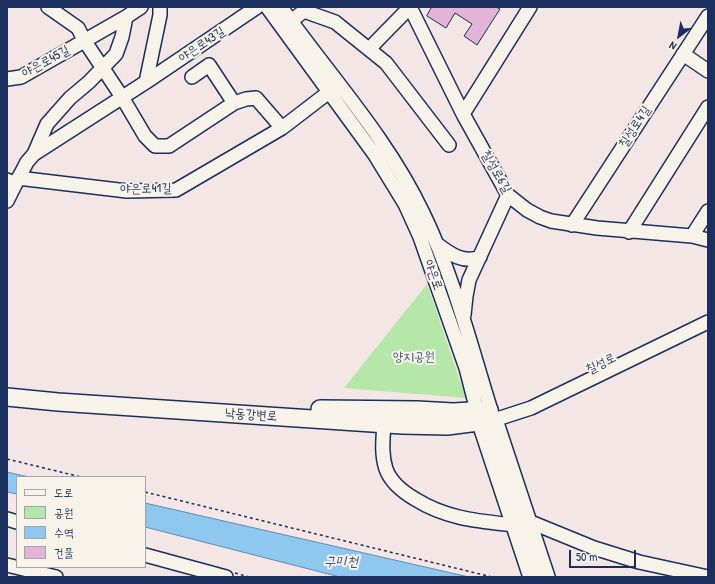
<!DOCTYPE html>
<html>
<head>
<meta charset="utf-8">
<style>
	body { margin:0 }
	#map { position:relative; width:715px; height:584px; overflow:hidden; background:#f3e6e4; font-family:"Patrick Hand","Poor Story",sans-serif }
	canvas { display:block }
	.frame { position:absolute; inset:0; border:8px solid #1b2f5e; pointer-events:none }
	.legend { position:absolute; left:16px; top:476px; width:130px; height:92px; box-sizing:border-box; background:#f7f3e8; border:1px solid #9fa5b1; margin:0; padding:5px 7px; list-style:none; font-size:12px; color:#1b2f5e }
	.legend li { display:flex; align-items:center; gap:8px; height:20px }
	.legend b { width:20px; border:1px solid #9fa5b1 }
	.north { position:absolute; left:659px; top:16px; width:40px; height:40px; -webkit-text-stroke:3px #f7f3e8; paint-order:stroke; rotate:212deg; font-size:11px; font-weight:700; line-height:16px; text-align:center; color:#1b2f5e }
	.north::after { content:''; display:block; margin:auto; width:14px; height:18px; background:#1b2f5e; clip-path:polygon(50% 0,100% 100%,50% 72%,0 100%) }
	.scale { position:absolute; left:569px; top:550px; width:67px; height:18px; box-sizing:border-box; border:2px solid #1b2f5e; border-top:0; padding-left:5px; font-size:12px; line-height:14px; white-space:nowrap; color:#1b2f5e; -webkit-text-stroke:3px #f7f3e8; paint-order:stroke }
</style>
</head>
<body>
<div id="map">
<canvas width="715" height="584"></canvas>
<div class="frame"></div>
<ul class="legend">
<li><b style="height:5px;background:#f7f3e8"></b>도로</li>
<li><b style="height:11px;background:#b4e7a8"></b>공원</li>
<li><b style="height:11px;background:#8fc8ee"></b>수역</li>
<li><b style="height:11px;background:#e3b4d5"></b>건물</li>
</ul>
<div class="north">N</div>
<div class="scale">50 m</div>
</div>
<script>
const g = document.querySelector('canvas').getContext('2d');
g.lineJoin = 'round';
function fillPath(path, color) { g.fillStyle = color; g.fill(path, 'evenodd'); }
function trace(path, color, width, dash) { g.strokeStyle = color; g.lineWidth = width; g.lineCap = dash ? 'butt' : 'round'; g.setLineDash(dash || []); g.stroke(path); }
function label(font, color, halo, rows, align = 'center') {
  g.font = font + ' "Patrick Hand","Poor Story",sans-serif'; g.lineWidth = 4; g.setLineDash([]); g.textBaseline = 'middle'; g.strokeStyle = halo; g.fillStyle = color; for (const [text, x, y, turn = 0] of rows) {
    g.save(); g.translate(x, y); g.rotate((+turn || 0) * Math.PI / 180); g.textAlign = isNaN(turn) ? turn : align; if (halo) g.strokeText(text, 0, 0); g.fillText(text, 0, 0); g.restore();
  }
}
const green = new Path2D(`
	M427 284 466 398 344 388Z`);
const water = new Path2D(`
	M7 472 29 477H17V494L7 492Z
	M145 503 469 577H340L145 527Z`);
const building = new Path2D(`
	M432 7H496L500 9 477 45 464 36 472 24 455 13 446 28 427 16Z`);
const path = new Path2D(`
	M7 459 81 477
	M145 492 492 577
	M235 573 249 577`);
const minor = new Path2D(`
	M48 7 78 28 84 40 122 97 145 136 155 146H169L234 103 246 99 256 98 282 128
	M267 7 375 155 405 204 420 237 466 368 477 411
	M281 7C329 75 387 137 423 213 455 279 472 351 494 420L531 408 708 322
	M410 7 463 114 508 195 527 210 540 217 551 221 597 228 692 236 708 240
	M291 21 304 11 335 22 386 63 449 145
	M369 49 410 7
	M683 54 708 71
	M192 77 209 65 234 103
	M7 79 21 77 126 17
	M146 82 160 15V7
	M463 114 530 7
	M34 154 47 124 70 98 89 82 116 54 122 37 126 17 141 7
	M18 178 127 191 176 190 282 128 329 92
	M7 180 15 185 27 162 34 154 146 82 257 7
	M7 201 15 185
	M572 225 708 16
	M629 232 708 107
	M692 236 708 211
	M437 244C450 254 464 264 480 257
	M464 315 466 296 469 280 508 195
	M384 424C383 439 381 454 386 469 391 483 403 492 415 499 447 519 478 521 514 525
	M7 519 17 522
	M528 521 594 548 639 562 708 577
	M145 555 226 577
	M7 565 56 577`);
const major = new Path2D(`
	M7 397 58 402 402 425 447 426 494 420 546 577
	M320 409 417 410 453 412 489 410
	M477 411 532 577`);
const streetNames = [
	["야은로43길",202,45,-34],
	["야은로45길",46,62,-29],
	["칠성로4길",635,127,-57],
	["칠성로6길",496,172,60],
	["야은로41길",146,189,-1],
	["야은로",433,275,70],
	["칠성로",601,364,-26],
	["낙동강변로",251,415,4]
];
const parkNames = [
	["양지공원",414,358]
];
const waterNames = [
	["구미천",341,562]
];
fillPath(green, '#b4e7a8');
fillPath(water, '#8fc8ee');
trace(water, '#618bb4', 1);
fillPath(building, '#e3b4d5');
trace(building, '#1b2f5e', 1);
trace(minor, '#1b2f5e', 16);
trace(major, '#1b2f5e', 20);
trace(path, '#1b2f5e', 1.5, [3, 3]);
trace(minor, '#f7f3e8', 13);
trace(major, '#f7f3e8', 17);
label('13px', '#1b2f5e', '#f7f3e8', streetNames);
label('13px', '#3a546d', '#f7f3e8', parkNames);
label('italic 14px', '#385582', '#f7f3e8', waterNames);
</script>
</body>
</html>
